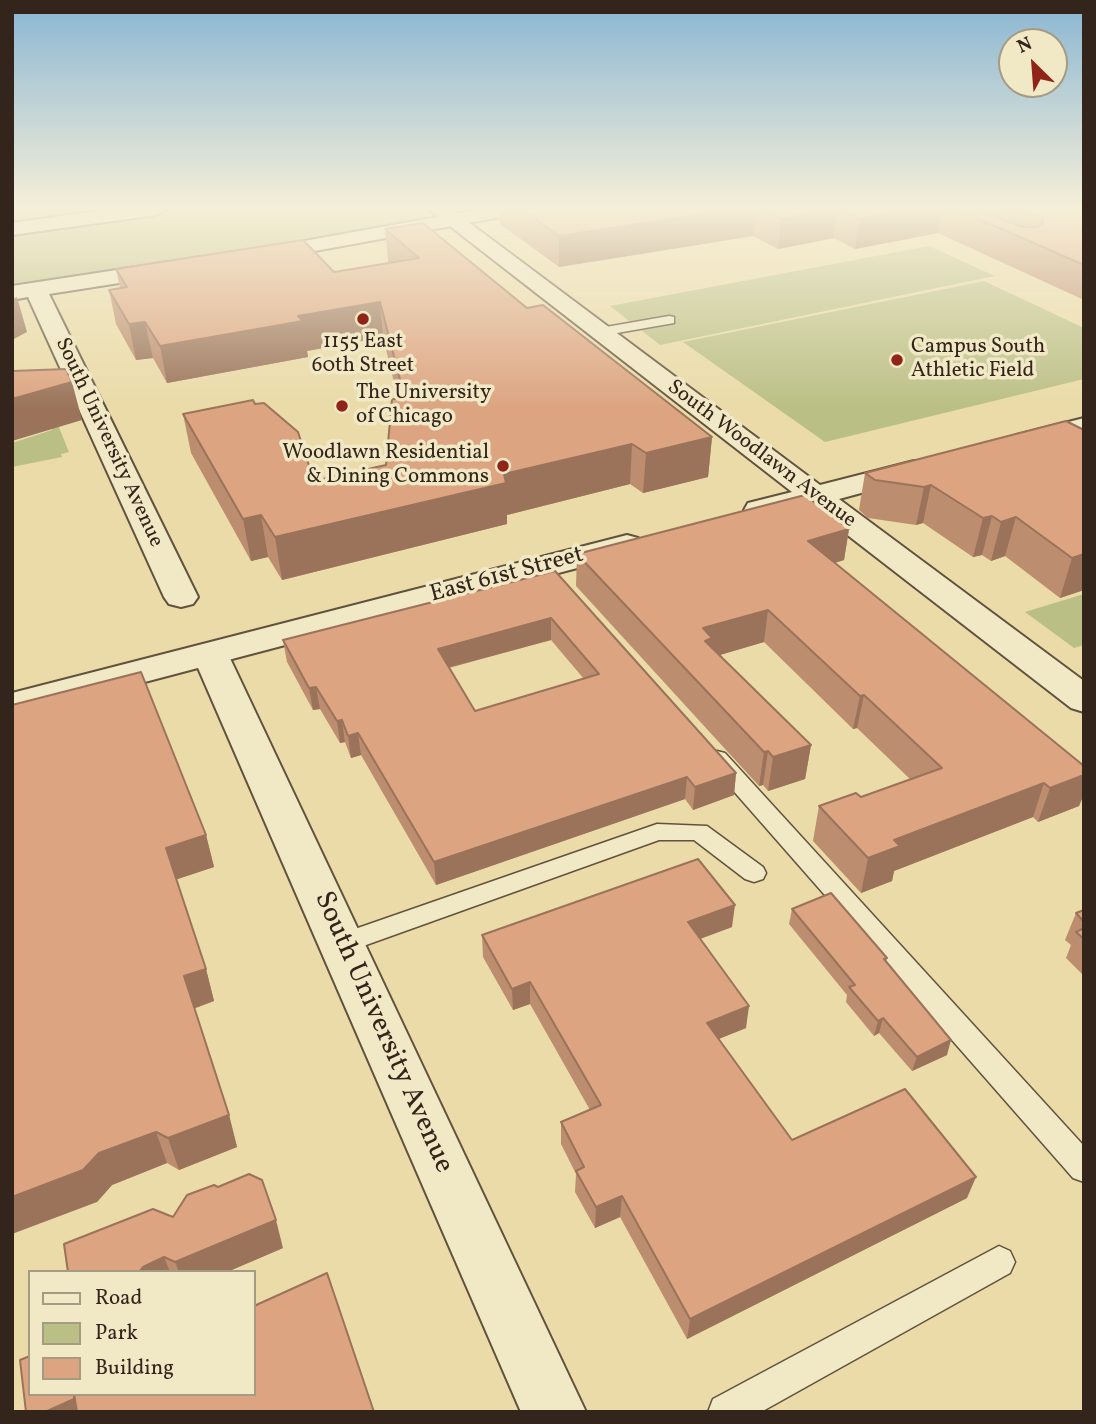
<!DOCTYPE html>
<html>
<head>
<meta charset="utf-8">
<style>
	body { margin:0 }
	#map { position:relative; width:1096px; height:1424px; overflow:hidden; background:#eadba8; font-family:Vollkorn,serif }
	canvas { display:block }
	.frame { position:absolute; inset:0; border:14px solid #33251b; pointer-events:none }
	.legend { position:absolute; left:28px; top:1270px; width:228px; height:126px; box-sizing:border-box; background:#f1e8c6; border:2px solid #a59a82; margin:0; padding:9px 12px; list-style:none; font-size:21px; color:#33251b }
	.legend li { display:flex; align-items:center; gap:14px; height:35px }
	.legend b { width:35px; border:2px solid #a59a82 }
	.north { position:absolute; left:998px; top:28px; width:70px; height:70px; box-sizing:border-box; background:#f1e8c6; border:2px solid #a59a82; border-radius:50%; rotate:335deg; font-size:19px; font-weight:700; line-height:28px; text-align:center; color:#33251b }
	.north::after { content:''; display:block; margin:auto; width:24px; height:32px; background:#8f2418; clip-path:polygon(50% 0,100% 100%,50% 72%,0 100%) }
</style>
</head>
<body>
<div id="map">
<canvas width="1096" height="1424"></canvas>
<div class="frame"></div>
<ul class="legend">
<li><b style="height:9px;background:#f1e8c6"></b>Road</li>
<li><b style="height:19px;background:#babf85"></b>Park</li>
<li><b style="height:19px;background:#dca481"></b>Building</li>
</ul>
<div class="north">N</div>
</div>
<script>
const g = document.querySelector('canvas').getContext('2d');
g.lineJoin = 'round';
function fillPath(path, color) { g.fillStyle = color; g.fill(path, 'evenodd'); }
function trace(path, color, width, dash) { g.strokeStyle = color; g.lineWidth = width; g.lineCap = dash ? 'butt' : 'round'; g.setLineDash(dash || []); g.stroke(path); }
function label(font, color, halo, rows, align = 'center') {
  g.font = font + ' Vollkorn,serif'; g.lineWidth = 7; g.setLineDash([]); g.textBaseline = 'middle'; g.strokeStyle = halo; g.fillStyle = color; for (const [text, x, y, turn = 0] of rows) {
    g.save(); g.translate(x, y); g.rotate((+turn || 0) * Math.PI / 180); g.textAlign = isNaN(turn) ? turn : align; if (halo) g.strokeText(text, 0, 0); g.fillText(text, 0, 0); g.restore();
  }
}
const green = new Path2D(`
	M12 209H105L12 222Z
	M187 209H419L427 217 421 220 336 237 12 287V234Z
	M929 246 995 276 660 345 610 306Z
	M984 281 1084 328V379L825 442 683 342Z
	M56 420 69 452 61 454 62 457 12 467V443L52 430 49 421Z
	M1084 594V645L1074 648 1025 612Z`);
const service = new Path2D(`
	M669 316 674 317V323L600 336 593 332 600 328Z
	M717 751 725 753 1084 1146V1182L1073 1178 709 763 706 758 709 753Z
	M657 824 707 826 763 867 766 873 763 879 754 882 745 879 694 840H659L341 954 332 951 328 944 332 937Z
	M999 1246 1010 1251 1015 1262 1010 1273 761 1412H708L713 1399Z`);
const minor = new Path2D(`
	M481 209H522L512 215 260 261 252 260 249 255 252 250 260 249Z
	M169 262 177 264 180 269 177 274 49 294 198 597 193 604 181 607 169 604 164 597 28 297 12 300V286Z
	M210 643 223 646 228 654 586 1412H521L192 654 197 646Z`);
const tertiary = new Path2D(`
	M111 209H166L156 215 12 235V223Z
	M428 209H451L820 485 914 461 924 464 929 470 924 476 839 499 1084 681V712L1071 708 810 506 759 519 748 517 744 510 748 503 792 492Z
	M1084 418V435L1027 449 1017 447 1013 441 1017 435Z
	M627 535 638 538 643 545 638 552 12 717V693Z`);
const wall = new Path2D(`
	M500 209H1084V300L938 233 855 249 834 238 778 249 753 236 559 267 500 224Z
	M385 229 527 308 712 437 708 477 643 493 630 484 507 515V524L282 580 268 557 251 561 191 453 183 414 314 481 386 465 398 399 383 337 307 351 308 357 167 383 153 358 136 360 116 324 109 290 120 288 116 269 334 272 389 263 388 261Z
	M1084 428V590L1060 598 1005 556 991 561 982 555 973 557 923 523 916 525 868 518 859 510 865 473 1083 430Z
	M849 529 844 560 835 563 1084 766V794L1079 806 1038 822 1033 817 894 871 892 881 861 893 813 841 819 806 861 797 910 779 857 728 853 729 764 642 719 655 811 745 805 779 768 791 763 785 759 786 576 586 577 554Z
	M555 571 736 773 734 795 693 810 685 799 436 885 361 755 351 758 345 742 340 743 320 709 313 710 287 662 283 640ZM551 640 584 679 475 711 449 668Z
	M12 705 206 835 214 867 176 879 206 969 214 1001 194 1008 229 1115 237 1147 179 1170 167 1163 112 1185 97 1202Z
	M792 909 887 958 886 962 947 1055 912 1071 879 1033 874 1036 846 1002 847 995 789 924Z
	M1084 910V976L1066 958 1071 945 1065 940 1076 913Z
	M732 927 700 939 746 1028 718 1039 792 1140 967 1198 687 1339 620 1217 595 1228 575 1192 576 1174 561 1144V1122L590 1110 530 1004 513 1010 483 957 482 935Z
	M173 1217 283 1248 227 1272H68Z`);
const shadedWall = new Path2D(`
	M736 209H756L753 236 559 267V236Z
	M838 209 834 238 778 249 781 219Z
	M912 209H942L938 233 855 249 859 219Z
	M17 297 27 332 12 340V299Z
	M380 302 383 337 307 351 308 357 167 383 160 346 298 316Z
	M145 322 153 358 136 360 129 324Z
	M72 382 82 420 12 441V399Z
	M712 437 708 477 643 493 646 453Z
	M632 444 630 484 507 515V524L282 580 275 537 504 474Z
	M931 485 923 523 916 525 924 487Z
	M261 515 268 557 251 561 243 519Z
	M992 516 982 555 973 557 983 518Z
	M1016 517 1005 556 991 561 1001 522Z
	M849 529 844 560 803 572 808 541Z
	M1084 554V590L1060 598 1072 558Z
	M768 610 764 642 710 658 709 671 703 628Z
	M551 618V640L439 670 438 649Z
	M316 687 320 709 313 710 309 688Z
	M864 695 857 728 853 729 860 696Z
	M342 720 345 742 340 743 337 721Z
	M358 733 361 755 351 758 348 736Z
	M811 745 805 779 768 791 773 757Z
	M768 751 763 785 759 786 764 752Z
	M736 773 734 795 693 810 695 787Z
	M1084 775V794L1079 806 1038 822 1050 788Z
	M687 777 685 799 436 885 434 862Z
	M1044 783 1033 817 894 871 892 881 861 893 868 858 894 840Z
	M206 835 214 867 175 880 166 848Z
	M735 905 732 927 686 944 688 922Z
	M206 969 214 1001 193 1009 184 976Z
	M530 982V1004L513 1010 512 989Z
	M749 1006 746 1028 704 1045 707 1023Z
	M883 1018 879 1033 874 1036 878 1021Z
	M951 1040 947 1055 912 1071 917 1057Z
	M229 1115 237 1147 179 1170 168 1138Z
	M156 1132 167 1163 112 1185 97 1202 12 1234V1197L99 1153Z
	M976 1177 967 1198 687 1339 690 1319Z
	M622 1196 620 1217 595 1228 596 1207Z
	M276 1220 283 1248 227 1272H179L175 1262Z
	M164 1257 170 1272H139L143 1267Z
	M87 1394 99 1400 72 1412H45Z`);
const building = new Path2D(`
	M521 209H736L559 236Z
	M762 209H836L781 219Z
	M839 209H912L859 219Z
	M956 209H967L997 217 1022 227H1037L1043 223V219L1020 209H1084V265Z
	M423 223 527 308 543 305 712 437 646 453 632 444 504 474 506 483 275 537 261 515 243 519 183 414 253 400 255 404 264 403 298 432 314 481 386 465 392 399H405L380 302 298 316 303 321 160 346 145 322 129 324 109 290 127 287 116 269 303 240 334 272 419 258 385 229Z
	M66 369 72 382 12 399V371Z
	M1066 421 1084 430V554L1072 558 1016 517 1001 522 992 516 983 518 931 485 924 487 875 480 865 473Z
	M805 495 849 529 808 541 1084 766V775L1050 788 1044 783 894 840 900 846 868 858 819 806 856 793 861 797 942 768 864 695 860 696 768 610 703 628 712 638 705 641 811 745 773 757 768 751 764 752 577 554Z
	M555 571 736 773 695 787 687 777 434 862 358 733 348 736 342 720 337 721 316 687 309 688 283 640ZM551 618 599 674 475 711 438 649Z
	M141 672 206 835 166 848 206 969 184 976 229 1115 168 1138 156 1132 99 1153 83 1170 12 1197V705Z
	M698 859 735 905 688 922 749 1006 707 1023 792 1140 905 1089 976 1177 690 1319 622 1196 596 1207 576 1171 584 1167 561 1122 601 1105 530 982 512 989 482 935Z
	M831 893 887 958 884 959 951 1040 917 1057 883 1018 878 1021 849 987 855 985 792 909Z
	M1084 910V922L1076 913Z
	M1084 928V939L1076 932Z
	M249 1174 262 1180 276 1220 175 1262 164 1257 143 1267 139 1272H68L64 1244 153 1209 173 1217 187 1195 214 1185 218 1187Z
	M327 1273 374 1412H77L74 1394H254V1306Z
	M30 1356V1394H74V1399L45 1412H26L20 1360Z`);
const markers = [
	[363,319,7,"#8f2418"],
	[897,360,7,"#8f2418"],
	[342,406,7,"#8f2418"],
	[503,466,7,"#8f2418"]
];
const farPoinames = [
	["1155 East",363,343,"center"],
	["60th Street",363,367,"center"],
	["Campus South",911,348],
	["Athletic Field",911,372],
	["The University",356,394],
	["of Chicago",356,418],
	["Woodlawn Residential",489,454,"right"],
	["& Dining Commons",489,478,"right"]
];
const farStreetnames = [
	["South University Avenue",108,443,65],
	["South Woodlawn Avenue",761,455,37]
];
const streetNames = [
	["East 61st Street",507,576,-15]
];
const nearStreetnames = [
	["South University Avenue",382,1033,66]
];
fillPath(green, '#babf85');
trace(service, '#61523e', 3);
trace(minor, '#61523e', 4);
trace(tertiary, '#61523e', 4);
fillPath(service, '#f1e8c6');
fillPath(minor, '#f1e8c6');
fillPath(tertiary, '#f1e8c6');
fillPath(wall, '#bd8d6f');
fillPath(shadedWall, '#9a735a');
fillPath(building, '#dca481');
trace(building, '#9a735a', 2);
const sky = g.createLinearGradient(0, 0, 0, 409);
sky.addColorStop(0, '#89b6d3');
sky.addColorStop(0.51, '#f6efd8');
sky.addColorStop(1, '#f6efd800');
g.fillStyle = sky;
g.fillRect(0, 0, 1096, 409);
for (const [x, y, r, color] of markers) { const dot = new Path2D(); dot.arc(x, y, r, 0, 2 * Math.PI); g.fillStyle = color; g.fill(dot); trace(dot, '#f1e8c6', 2.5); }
label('21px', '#33251b', '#f1e8c6', farPoinames, 'left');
label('21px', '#33251b', '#f1e8c6', farStreetnames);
label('24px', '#33251b', '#f1e8c6', streetNames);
label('28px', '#33251b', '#f1e8c6', nearStreetnames);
</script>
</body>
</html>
